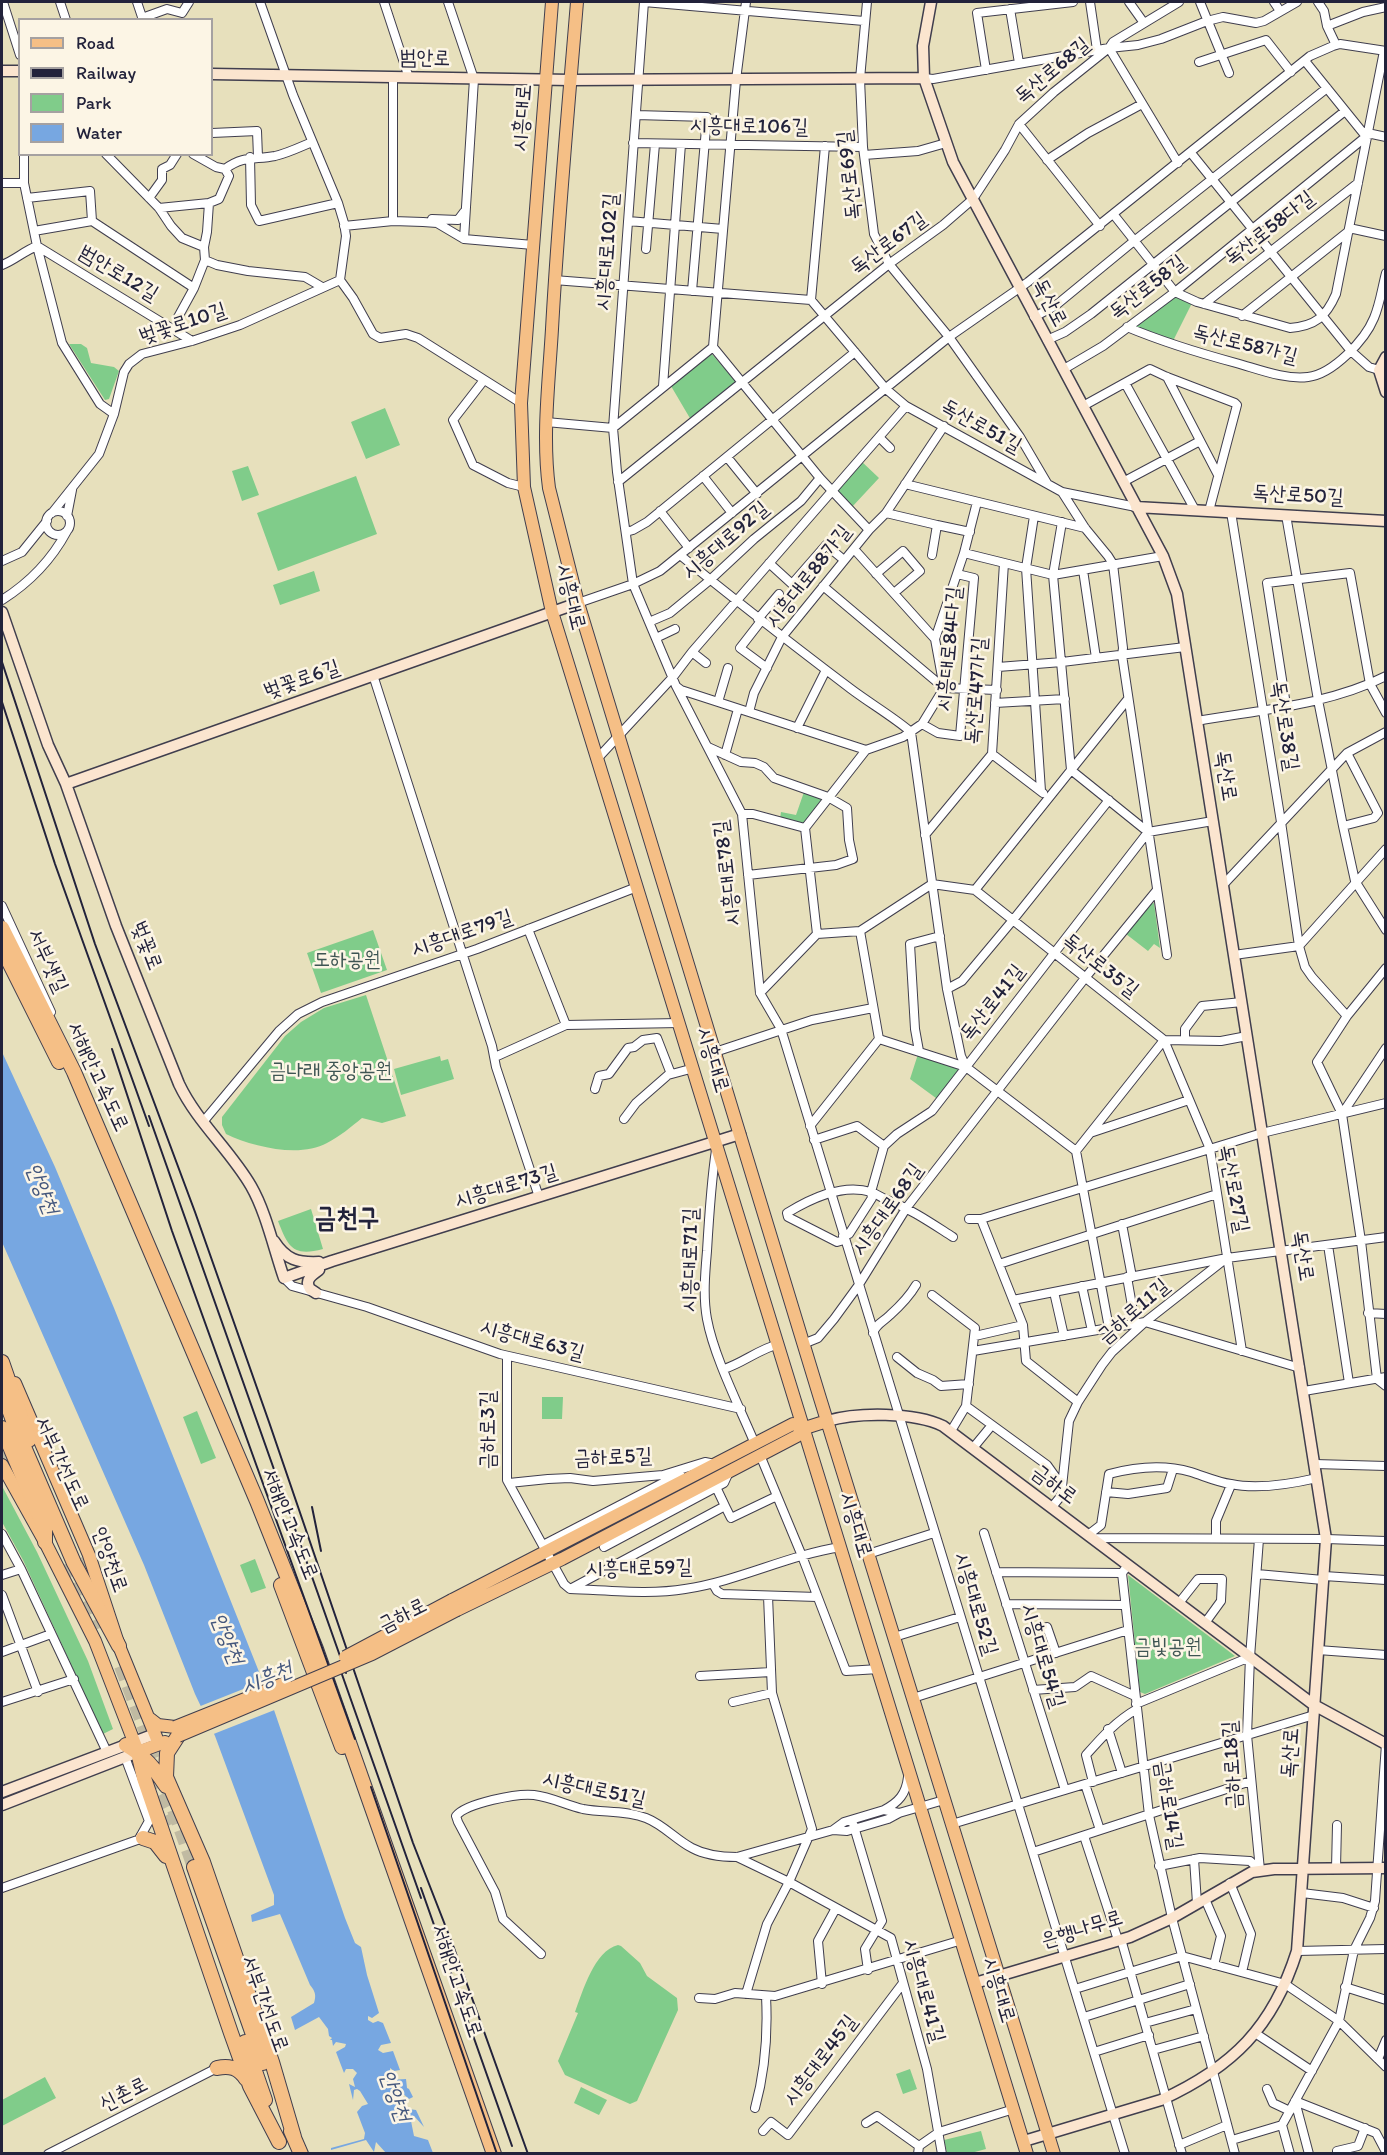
<!DOCTYPE html>
<html>
<head>
<meta charset="utf-8">
<style>
	body { margin:0 }
	#map { position:relative; width:1387px; height:2155px; overflow:hidden; background:#e7e0bc; font-family:Itim,sans-serif }
	canvas { display:block }
	.frame { position:absolute; inset:0; border:3px solid #22223b; pointer-events:none }
	.legend { position:absolute; left:18px; top:18px; width:195px; height:138px; box-sizing:border-box; background:#fcf5e5; border:2px solid #a5a1a1; margin:0; padding:8px 10px; list-style:none; font-size:18px; color:#22223b }
	.legend li { display:flex; align-items:center; gap:12px; height:30px }
	.legend b { width:30px; border:2px solid #a5a1a1 }
</style>
</head>
<body>
<div id="map">
<canvas width="1387" height="2155"></canvas>
<div class="frame"></div>
<ul class="legend">
<li><b style="height:8px;background:#f5bf86"></b>Road</li>
<li><b style="height:8px;background:#22223b"></b>Railway</li>
<li><b style="height:16px;background:#80cc8a"></b>Park</li>
<li><b style="height:16px;background:#77a7e1"></b>Water</li>
</ul>
</div>
<script>
const g = document.querySelector('canvas').getContext('2d');
g.lineJoin = 'round';
function fillPath(path, color) { g.fillStyle = color; g.fill(path, 'evenodd'); }
function trace(path, color, width, dash) { g.strokeStyle = color; g.lineWidth = width; g.lineCap = dash ? 'butt' : 'round'; g.setLineDash(dash || []); g.stroke(path); }
function label(font, color, halo, rows, align = 'center') {
  g.font = font + ' Itim,"Poor Story",sans-serif'; g.lineWidth = 5; g.setLineDash([]); g.textBaseline = 'middle'; g.strokeStyle = halo; g.fillStyle = color; for (const [text, x, y, turn = 0] of rows) {
    g.save(); g.translate(x, y); g.rotate((+turn || 0) * Math.PI / 180); g.textAlign = isNaN(turn) ? turn : align; if (halo) g.strokeText(text, 0, 0); g.fillText(text, 0, 0); g.restore();
  }
}
const green = new Path2D(`
	M1175 292 1193 301 1171 345 1130 325Z
	M69 344H81L87 348 91 363 114 367 119 371 109 399 105 400Z
	M711 353 737 383 691 420 671 386Z
	M385 408 400 445 366 459 351 422Z
	M860 460 879 478 852 507 834 489Z
	M248 466 259 495 242 501 232 471Z
	M356 476 377 534 278 571 257 513Z
	M314 571 320 591 280 605 273 585Z
	M804 792 826 798 803 826 780 819 781 812 796 815Z
	M1154 903 1160 948 1154 944 1148 951 1126 934 1150 904Z
	M373 930 387 970 321 993 307 953Z
	M366 995 406 1116 382 1123 362 1118C351 1127 339 1137 327 1143 300 1158 253 1147 226 1134L222 1125V1117L285 1036 301 1022 324 1008Z
	M919 1051 966 1067 940 1101 910 1079Z
	M440 1056 441 1061 448 1059 454 1079 401 1095 394 1069Z
	M311 1209 323 1249C293 1257 288 1247 278 1221Z
	M542 1397H563L562 1419H542Z
	M197 1411 216 1458 201 1464 183 1417Z
	M2 1486 37 1552 88 1661 113 1729 103 1734 23 1560 2 1522Z
	M255 1559 266 1588 251 1593 240 1565Z
	M1128 1575 1235 1656 1145 1694 1140 1692Z
	M618 1945 621 1946 640 1963 647 1976 677 1998 678 2010 637 2101 630 2104 565 2075 558 2061 578 2013 575 2012C583 1991 594 1951 618 1945Z
	M910 2069 917 2089 903 2094 896 2074Z
	M45 2077 56 2098 2 2126V2100Z
	M581 2087 607 2100 599 2115 574 2103Z
	M981 2131 986 2149 971 2153H947L944 2140Z`);
const water = new Path2D(`
	M2 1052 55 1167 114 1308 273 1707 345 1918 355 1943 361 1947 367 1975 379 2013 372 2018 368 2016V2020L373 2023 378 2021 383 2023 391 2043 381 2045 378 2050 383 2053 393 2051 400 2070 394 2071 390 2068V2080L406 2079 407 2088 409 2089 413 2097 409 2099 400 2091 401 2108 416 2110 424 2127 414 2116H410L414 2136 428 2140 433 2153H386L376 2142 374 2152 366 2140 331 2150V2148L364 2139 365 2133 357 2112 362 2106 368 2104 360 2091 357 2089 354 2090 353 2100 349 2084 355 2087 353 2079 357 2073 353 2069H346L344 2073 336 2052 345 2047 346 2044 336 2042 333 2046 332 2040H330L332 2038 329 2036 328 2029 319 2017 295 2030 291 2017 314 2003C316 1996 316 1992 310 1985L280 1914 252 1922 251 1915 274 1905V1895L215 1736 195 1694 144 1565 2 1242Z`);
const pier = new Path2D(`
	M266 1680 277 1709 211 1735 198 1707Z`);
const highwayTunnel = new Path2D(`
	M2 1453 13 1475
	M80 1558 90 1584
	M68 1563 95 1630
	M121 1666 164 1780
	M149 1777 172 1824
	M174 1810 194 1867`);
const street = new Path2D(`
	M3 2 20 55
	M60 2 66 20
	M137 2 143 20
	M260 2 293 95 338 203 344 223 346 236 340 280
	M384 2 409 78
	M448 2 474 79 464 239
	M644 2 613 428 617 472 633 584 676 686 742 814 760 993 781 1029 1125 2154
	M644 2 864 21
	M867 2 860 79 863 147 874 234 889 264 949 337 1020 437 1047 483
	M1090 2 1097 50
	M1129 2 1144 23
	M1200 2 1229 73
	M1274 2 1280 11
	M1318 2 1324 11 1327 26 1363 12 1386 7
	M1010 9 1019 63
	M142 18 167 9 182 13 189 2
	M1327 26 1336 45
	M1109 48 1178 163
	M1305 61 1364 134 1368 135
	M1199 62 1266 40 1291 72
	M986 70 977 13 1073 2
	M924 78 933 79 1109 48 1113 42 1179 2
	M636 115 707 117 692 291
	M1019 124 1100 226
	M212 133 257 131 258 157
	M1368 135 1372 134 1386 137
	M633 143 863 147
	M1191 153 1351 351 1369 367 1379 370
	M24 154V183L37 246 192 341
	M106 154 159 208 171 226 182 238 204 247 205 260 217 265 248 271 305 277 322 287
	M193 154 216 167 225 169
	M864 155 918 151 946 143
	M250 157 251 205 259 221 338 203
	M1047 160 1088 133 1142 104
	M225 169C244 155 255 160 275 156 288 153 300 147 312 142
	M2 183H24
	M27 198 90 191 92 221
	M149 198 162 180V169L170 165 177 154
	M159 208 209 203 219 199 229 176 225 169
	M1114 215 1175 292 1197 302 1290 328C1315 326 1326 317 1336 294L1384 51
	M432 219 458 220 464 212
	M393 221V77
	M628 221 723 229
	M344 226 393 221 423 222 437 223 464 239 533 245
	M1349 228 1386 236
	M34 231 92 221 194 288
	M204 247 207 232 209 203
	M646 249 655 144
	M2 265C15 260 24 251 37 246L62 343 100 404 114 414
	M340 280 353 298 373 334 380 338 406 334 418 338 521 403
	M554 280 811 300 886 389 906 406 1062 492 1136 507
	M811 300 825 146
	M1204 304 1358 183
	M1242 316 1349 231
	M1034 317 1055 306 1134 241 1327 88
	M177 319 194 288 205 260
	M1127 327C1163 342 1199 353 1236 363 1258 369 1285 380 1308 377 1333 374 1365 340 1374 318 1380 304 1382 288 1386 273
	M1047 340 1065 332 1091 314 1345 111
	M713 347 820 478 869 530
	M1064 369 1103 346 1175 292 1368 135
	M1167 377 1218 475
	M484 380 453 420 473 465 508 483 524 487
	M1125 383 1195 510
	M663 386 681 144
	M1083 406 1150 369 1167 377 1235 403 1237 405 1209 511
	M546 422 613 428 713 347 736 80 746 2
	M879 437 890 448
	M727 457 757 494
	M703 476 732 513
	M618 482 889 264 943 225 973 199 1005 150 1019 124 1054 92 1109 48 1138 45 1161 39 1207 21 1223 17 1256 23 1264 21 1297 2
	M1123 482 1200 441
	M905 484 1085 528
	M1062 492 1085 528 1108 556 1113 564 1123 648 1122 655 1167 955
	M660 511 689 548
	M46 523a12 12 0 1 1 24 0a12 12 0 1 1-24 0Z
	M1231 512 1281 822 1299 946 1305 967 1312 977 1347 1016
	M52 513 99 454 114 414 124 372 129 364 142 354 192 341 240 325 340 280
	M886 513 937 525
	M1286 515 1318 700 1343 826 1355 881 1386 930
	M67 516 72 490
	M1034 516 1026 568 1041 791
	M1062 522 1053 575 1071 770 1148 832
	M626 532 633 530 647 522 855 352
	M854 549 935 639
	M964 553 1053 575 1163 556
	M680 555C736 601 793 645 851 689 871 704 892 716 911 732L947 989 961 1056 966 1067
	M932 555 937 525 970 532
	M2 561 22 552 47 521
	M769 563 792 584 826 545 844 560
	M1083 570 1096 658
	M876 574 903 551 920 571 894 593
	M823 586 944 688 997 690
	M2 600C29 583 52 559 67 531
	M578 603 633 584 660 571 949 337 1028 282 1310 56 1333 46 1340 44 1386 51
	M758 619 779 594
	M761 621 740 648 767 668
	M649 622 670 613 710 580 754 539 801 501 820 478
	M656 638 675 629
	M692 652 706 663
	M998 667 1062 662 1185 647
	M373 675 492 1046 496 1067 539 1197
	M677 687 681 690 866 750
	M718 702 728 668
	M995 703 1065 699
	M1286 705 1267 583 1350 573 1370 684 1386 713
	M749 712 754 693 782 637 869 530 886 513 944 426
	M1197 721C1259 710 1329 705 1386 676
	M922 724 938 733 960 736 974 578 957 574
	M797 728 826 670
	M708 747 741 762 755 763 764 767 774 778 828 797 847 808 849 840 853 859 836 865 748 875
	M992 754 1043 793
	M725 755 738 709
	M597 759 673 677 692 652 906 406
	M742 814H753L805 828 866 750 903 737 922 724 944 688 935 639 964 553 977 502
	M1343 826 1374 818 1378 813 1347 753
	M805 828 817 934
	M925 835 992 754 1004 563
	M932 884 975 890 1164 1040 1221 1041 1247 1036
	M1223 885 1347 753 1386 732
	M975 890 1128 699
	M2 906 51 1012
	M528 929 566 1025
	M860 931 879 1039
	M1234 955 1299 946 1386 849
	M1386 968 1347 1016 1317 1062 1342 1114 1361 1241 1377 1379 1386 1386
	M947 989 962 981 1013 920 1109 800
	M760 993 817 934 860 931 932 884
	M1185 1040V1029L1202 1006 1242 1002
	M919 1051 915 1029 910 944 940 936
	M715 1052 812 1020 873 1008
	M495 1057 566 1025 680 1023
	M595 1089 599 1076 609 1074 628 1048 634 1047 643 1040 657 1038 671 1074
	M1342 1114 1386 1048
	M624 1119 636 1103 668 1075 694 1068
	M203 1122 279 1031 298 1014 322 1002 477 949 637 887
	M810 1126 879 1039 966 1067 1076 1151 1109 1328
	M1093 1132 1189 1100
	M814 1140 857 1126 884 1146
	M716 1150C711 1183 709 1217 707 1251 705 1274 703 1297 707 1319 714 1357 740 1408 755 1444
	M1076 1151 1164 1040 1210 1149 1242 1351
	M969 1219H981L1023 1325 1026 1361 1078 1402
	M981 1219 1262 1133 1386 1103
	M1122 1224 1132 1277
	M843 1236 849 1234 872 1198 871 1192 884 1146 897 1134 932 1111 1148 832 1213 821
	M844 1240 837 1242 788 1217 787 1213C810 1199 842 1183 871 1192 877 1194 882 1198 887 1200 911 1209 931 1223 953 1237
	M1328 1245 1349 1383
	M999 1264 1217 1194
	M1127 1277 1135 1323
	M284 1278 292 1286 367 1307 500 1354 741 1409
	M1082 1286 1092 1331
	M1054 1292 1064 1336
	M932 1295 975 1328 966 1406 951 1431
	M1013 1300 1227 1258 1386 1237
	M1368 1313 1386 1314
	M873 1333C876 1324 883 1322 890 1315 900 1306 909 1297 916 1285
	M975 1336 1023 1325
	M803 1344 818 1338 834 1319 858 1286 907 1207 1085 978 1157 890
	M973 1351 1145 1322 1300 1368
	M507 1356V1480L553 1564 564 1584 570 1589C605 1590 651 1595 685 1589 739 1581 788 1555 841 1547
	M897 1357 917 1373 933 1380 941 1386 969 1384
	M724 1369C743 1363 759 1349 779 1344
	M1304 1391 1386 1377
	M966 1406 1047 1465 1062 1486
	M973 1448 992 1425
	M760 1455 802 1556 846 1671 879 1669
	M1315 1464 1386 1466
	M509 1483 548 1479 570 1478 593 1481 663 1475 705 1462 715 1464
	M716 1487 725 1506
	M1106 1492 1128 1494 1167 1488 1173 1469
	M1052 1507 1061 1496 1069 1421 1078 1402 1102 1365 1112 1352 1145 1322 1224 1260
	M984 1533 1065 1790
	M2 1534 21 1569 107 1752
	M1088 1535 1101 1525 1109 1474C1135 1467 1164 1464 1191 1472 1204 1476 1217 1482 1231 1484 1258 1490 1291 1484 1317 1478
	M1093 1538 1326 1539 1386 1541
	M1216 1538V1521L1231 1485
	M1259 1539 1250 1657 1247 1735 1260 1870
	M543 1545 680 1474
	M604 1547 724 1483 729 1472
	M868 1554 934 1533
	M1128 1565 1122 1573 1149 1815 1172 1918 1235 2154
	M996 1572 1122 1573
	M1257 1574 1323 1580
	M2 1575 21 1569
	M1324 1576 1386 1580
	M713 1584 717 1591 722 1594 817 1597
	M572 1588 725 1506 731 1518 777 1496
	M2 1595 38 1692
	M1179 1603 1198 1579H1222L1221 1601 1205 1623
	M1006 1604 1125 1605
	M1047 1627 1056 1653
	M894 1637 960 1617
	M1318 1650 1386 1655
	M2 1652 51 1634
	M700 1676 771 1672
	M1033 1690 1075 1687 1091 1676 1135 1696
	M913 1698 1128 1630
	M2 1702 74 1679
	M733 1702 772 1693
	M1136 1704 1250 1657
	M1108 1729 1122 1773
	M125 1757 149 1821 139 1839
	M1093 1782 1086 1755C1102 1737 1116 1721 1137 1709
	M1085 1784 1100 1830
	M884 1810C899 1802 906 1794 908 1777
	M852 1820 882 1921 865 1949 868 1970
	M952 1824 1314 1715
	M833 1830 844 1822 884 1810 899 1813
	M1084 1836 1118 1940
	M1033 1852 1251 1781
	M737 1857 789 1882 891 1938 927 2069 942 2154
	M1194 1859 1197 1903
	M1159 1866 1200 1858 1250 1861 1260 1870
	M1336 1868 1337 1825
	M1230 1883 1251 1934 1242 1972
	M2 1888 143 1838
	M1302 1893 1343 1898 1374 1908
	M1205 1899 1221 1936 1214 1965
	M1121 1939 1182 2154
	M1297 1951 1386 1949
	M541 1954 503 1919 495 1892 458 1822 456 1816C466 1803 518 1793 534 1795 551 1797 566 1805 583 1809 604 1813 625 1810 646 1818 664 1825 676 1840 692 1848 705 1855 722 1857 737 1857L833 1830 847 1831 888 1819 899 1813 944 1800
	M822 1984 818 1941 836 1908
	M1345 1987 1386 2000
	M1075 1989 1182 1956 1285 1984 1339 2021 1386 2067
	M746 1994 767 1924 789 1882 812 1829 772 1693 768 1596
	M699 1998 715 1999 735 1993 775 1996 962 1940
	M1084 2017 1190 1984
	M1145 2023 1196 2009
	M1255 2033 1312 2071
	M1153 2050 1204 2036
	M1094 2052 1149 2035
	M1378 2059 1386 2040
	M1267 2089 1273 2103 1290 2111
	M1295 2101 1376 2133 1386 2152
	M1295 2101 1309 2154
	M755 2108C765 2072 768 2034 766 1996
	M866 2123 877 2116 919 2146
	M1282 2125 1290 2154
	M763 2131 771 2122 788 2135 903 1983
	M1232 2140 1282 2125 1339 2021 1354 1950 1370 1918 1375 1901 1386 1744
	M1179 2145 1227 2125
	M1337 2151 1358 2146 1365 2128
	M48 2154 217 2068
	M918 2154 919 2146 939 2132 1014 2109`);
const secondary = new Path2D(`
	M931 2 923 46 924 78 953 162 1163 556 1177 594 1326 1539 1297 1951C1273 2027 1233 2067 1161 2100L1024 2141
	M2 71H20
	M212 74 571 80 924 78
	M1386 357 1379 370 1386 392
	M1136 507 1386 521
	M2 612 48 745 66 784 116 926 179 1084C197 1122 230 1150 251 1186 266 1212 274 1249 284 1278L332 1261 740 1134
	M66 784 578 603
	M274 1241C286 1260 298 1263 319 1262
	M316 1293 310 1289C304 1280 312 1275 319 1270
	M827 1421C858 1412 914 1412 943 1426L1314 1705 1386 1744
	M2 1792 155 1734
	M2 1805 138 1752
	M975 1983 1130 1937 1172 1918 1252 1872 1274 1869 1386 1868`);
const primary = new Path2D(`
	M552 2 521 403 524 487 552 612 1027 2154
	M577 2C568 111 558 220 552 329 549 381 542 436 549 488L578 603 819 1395 1054 2154
	M15 1383 89 1555 119 1646 159 1744
	M2 1465 45 1542 95 1641 138 1752 165 1742
	M452 1600 793 1424 805 1428
	M457 1610 562 1559 797 1436 805 1428 827 1421
	M149 1718 158 1725 175 1727`);
const highway = new Path2D(`
	M2 928 74 1072 257 1501 316 1649 494 2154
	M2 948 59 1062
	M2 1362 29 1440
	M3 1393 15 1426 74 1563 119 1646
	M2 1428 45 1529V1542
	M281 1585 342 1747
	M178 1736 167 1753 166 1777 203 1862 272 2062 294 2137
	M126 1745C144 1755 155 1769 166 1786
	M138 1752 144 1778 231 2033 250 2086 279 2142
	M143 1838 155 1842 166 1856
	M194 1867 263 2063
	M245 2042 265 2100
	M217 2068C230 2065 239 2068 246 2079
	M291 2131 301 2154`);
const rail = new Path2D(`
	M2 662 95 944 195 1212 269 1422 413 1843 454 1948 528 2154
	M2 702 55 864 149 1126
	M112 1049 172 1231 355 1739
	M149 1116 346 1673
	M312 1507 321 1551
	M339 1666 421 1898
	M371 1787 497 2154
	M421 1888 512 2146`);
const primaryBridge = new Path2D(`
	M345 1657 452 1600
	M175 1727 285 1683
	M178 1736 372 1654 457 1610`);
const streetNames = [
	["범안로",425,59,1],
	["독산로68길",1053,71,-40],
	["시흥대로",523,118,-86],
	["시흥대로106길",749,127,1],
	["독산로69길",850,175,-96],
	["독산로58다길",1270,229,-38],
	["독산로67길",889,244,-37],
	["시흥대로102길",608,252,-86],
	["범안로12길",118,274,31],
	["독산로58길",1148,288,-38],
	["독산로",1049,303,62],
	["벚꽃로10길",183,324,-18],
	["독산로58가길",1245,345,14],
	["독산로51길",981,427,29],
	["독산로50길",1298,496,3],
	["시흥대로92길",726,541,-41],
	["시흥대로88가길",809,577,-52],
	["시흥대로",570,597,76],
	["시흥대로84다길",950,649,-85],
	["벚꽃로6길",302,680,-19],
	["독산로47가길",977,691,-86],
	["독산로38길",1284,726,81],
	["독산로",1225,776,81],
	["시흥대로78길",728,873,-97],
	["시흥대로79길",462,934,-19],
	["벚꽃로",146,946,69],
	["서부샛길",47,961,65],
	["독산로35길",1100,966,38],
	["독산로41길",993,1003,-52],
	["시흥대로",712,1060,73],
	["서해안고속도로",97,1077,65],
	["시흥대로73길",506,1187,-17],
	["독산로27길",1233,1189,79],
	["시흥대로68길",888,1210,-55],
	["독산로",1302,1256,81],
	["시흥대로71길",691,1260,-89],
	["금하로11길",1134,1312,-41],
	["시흥대로63길",532,1341,15],
	["금하로3길",489,1430,-90],
	["금하로5길",613,1458,-2],
	["서부간선도로",61,1464,65],
	["금하로",1054,1485,37],
	["서해안고속도로",289,1524,68],
	["시흥대로",855,1525,73],
	["안양천로",109,1560,70],
	["시흥대로59길",639,1569,-1],
	["시흥대로52길",975,1604,73],
	["금하로",403,1616,-27],
	["시흥대로54길",1042,1656,73],
	["독산로",1291,1753,-86],
	["금하로18길",1233,1765,-93],
	["시흥대로51길",594,1790,12],
	["금하로14길",1168,1805,81],
	["은행나무로",1082,1930,-17],
	["서해안고속도로",456,1981,71],
	["시흥대로",998,1990,73],
	["시흥대로41길",923,1991,74],
	["서부간선도로",264,2004,70],
	["시흥대로45길",821,2061,-53],
	["신촌로",124,2095,-27]
];
const parkNames = [
	["도하공원",347,961],
	["금나래 중앙공원",331,1072],
	["금빛공원",1168,1648]
];
const waterNames = [
	["안양천",41,1189,68],
	["안양천",226,1639,68],
	["시흥천",267,1679,-22],
	["안양천",394,2096,70]
];
const districtNames = [
	["금천구",347,1219]
];
fillPath(green, '#80cc8a');
fillPath(water, '#77a7e1');
fillPath(pier, '#e7e0bc');
trace(highwayTunnel, '#c0baa2', 14, [14, 7]);
trace(street, '#403e4e', 10);
trace(secondary, '#403e4e', 13);
trace(primary, '#403e4e', 14);
trace(highway, '#403e4e', 16);
trace(street, '#fff', 8);
trace(secondary, '#fbe5cf', 10);
trace(primary, '#f5bf86', 12);
trace(highway, '#f5bf86', 14);
trace(rail, '#22223b', 2);
trace(primaryBridge, '#403e4e', 14, []);
trace(primaryBridge, '#f5bf86', 12);
label('21px', '#22223b', '#fcf5e5', streetNames);
label('21px', '#3e5553', '#fcf5e5', parkNames);
label('italic 22px', '#44577d', '#fcf5e5', waterNames);
label('bold 27px', '#22223b', '#fcf5e5', districtNames);
</script>
</body>
</html>
